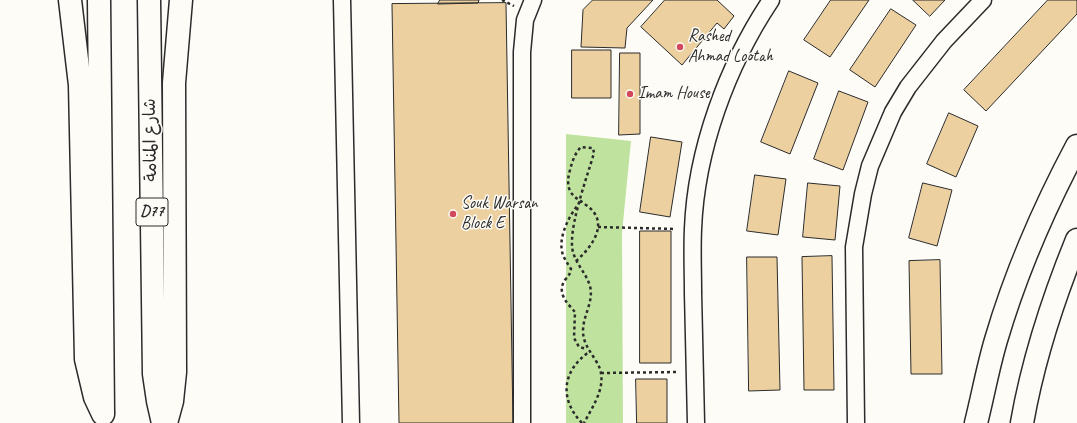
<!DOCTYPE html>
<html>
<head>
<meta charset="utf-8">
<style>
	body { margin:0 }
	canvas { display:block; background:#fdfcf7 }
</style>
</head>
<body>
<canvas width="1077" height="423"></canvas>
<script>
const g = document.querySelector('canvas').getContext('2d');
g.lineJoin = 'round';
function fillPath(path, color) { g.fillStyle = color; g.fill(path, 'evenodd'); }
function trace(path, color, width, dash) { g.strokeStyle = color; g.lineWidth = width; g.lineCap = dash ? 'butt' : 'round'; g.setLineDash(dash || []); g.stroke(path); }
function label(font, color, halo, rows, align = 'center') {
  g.font = font + ' Caveat,"Playpen Sans Arabic",sans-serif'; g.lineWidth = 3; g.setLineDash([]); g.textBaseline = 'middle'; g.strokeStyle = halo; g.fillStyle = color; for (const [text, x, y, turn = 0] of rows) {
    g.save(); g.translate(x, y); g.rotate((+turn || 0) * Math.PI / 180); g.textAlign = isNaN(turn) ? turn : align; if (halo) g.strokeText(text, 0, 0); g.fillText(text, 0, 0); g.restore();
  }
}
const green = new Path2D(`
	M566 134 631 141 622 233 623 423H566Z`);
const building = new Path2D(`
	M440 0H479L478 3 438 4Z
	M593 0H653L627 28 625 48 581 47 583 10Z
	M665 0H717L734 16 724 29 717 23 682 65 641 27Z
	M831 0H869L830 57 804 40Z
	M913 0H945L930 16Z
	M1048 0H1077V14L986 111 964 90Z
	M506 3 513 423H399L392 4Z
	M891 9 916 25 875 87 850 70Z
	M572 50H611V98H572Z
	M620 53H640V134L619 135Z
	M789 71 818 83 790 154 761 142Z
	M839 91 868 102 843 170 814 159Z
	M949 113 978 126 956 177 927 164Z
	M651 137 682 142 670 217 640 212Z
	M755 175 786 179 778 235 747 231Z
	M808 183 840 186 835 240 803 237Z
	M923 183 952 190 937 246 909 238Z
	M640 231H671V363H640Z
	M832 256 834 390H804L802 257Z
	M747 257H777L780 390 749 391Z
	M940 260 942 374H911L909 261Z
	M636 379H667V423H637Z`);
const path = new Path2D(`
	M502 0 514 6
	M580 202C569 216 557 238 563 255 565 260 568 264 571 269 570 275 568 276 565 280 556 293 568 304 575 312L574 338 579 347 587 349
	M598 227 676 229
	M576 261C592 247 611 222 586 205 580 200 574 198 570 191 567 184 568 177 570 170 572 162 575 153 581 147L593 148 594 153C587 177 572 218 572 242 571 260 585 270 590 286 594 302 583 315 583 331 583 343 590 351 596 361 610 382 594 404 584 423
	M601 373 679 372
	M582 423C559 399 562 371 589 352`);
const street = new Path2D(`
	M342 0 351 423
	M522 423V52L525 20 533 0
	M696 423C695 380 694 336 693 293 693 272 692 250 693 229 696 150 727 66 771 0
	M856 423 854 247 863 194 870 166 893 112 908 87 944 41 983 0`);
const secondary = new Path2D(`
	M976 423C983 395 988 367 996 340 1016 272 1044 208 1077 146
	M1022 423C1033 360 1053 299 1077 240`);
const primary = new Path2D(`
	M99 0 103 411
	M149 0 154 374 158 401 163 423`);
const highway = new Path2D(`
	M70 0 80 85 86 359 95 397 103 414
	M166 423 172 401 175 372 174 83 181 0`);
const markers = [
	[680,47,4,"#d1495b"],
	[630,94,4,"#d1495b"],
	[453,214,4,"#d1495b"]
];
const shields = [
	[152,212,32]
];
const shieldNames = [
	["D77",152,212]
];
const poiNames = [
	["Rashed",688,37],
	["Ahmad Lootah",688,57],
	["Imam House",638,94],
	["Souk Warsan",461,204],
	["Block E",461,224]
];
const streetNames = [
	["شارع المنامة",151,140,-91]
];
fillPath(green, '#bfe39e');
fillPath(building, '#edd0a0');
trace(building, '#2b2b2b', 1);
trace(street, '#2b2b2b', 19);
trace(secondary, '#2b2b2b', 25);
trace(primary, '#2b2b2b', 25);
trace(highway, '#2b2b2b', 25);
trace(path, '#2b2b2b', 2.5, [3, 3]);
trace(street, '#fdfcf7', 16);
trace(secondary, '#fdfcf7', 22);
trace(primary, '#fdfcf7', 22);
trace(highway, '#fdfcf7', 22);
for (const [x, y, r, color] of markers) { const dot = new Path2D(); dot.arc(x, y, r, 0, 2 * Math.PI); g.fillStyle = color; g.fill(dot); trace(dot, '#fdfcf7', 1.5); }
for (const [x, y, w] of shields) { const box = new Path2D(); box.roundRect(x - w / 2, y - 14, w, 28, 3); g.fillStyle = '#fdfcf7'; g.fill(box); trace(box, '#2b2b2b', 1); }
label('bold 16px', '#2b2b2b', null, shieldNames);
label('17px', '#2b2b2b', '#fdfcf7', poiNames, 'left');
label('17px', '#2b2b2b', '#fdfcf7', streetNames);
</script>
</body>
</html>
